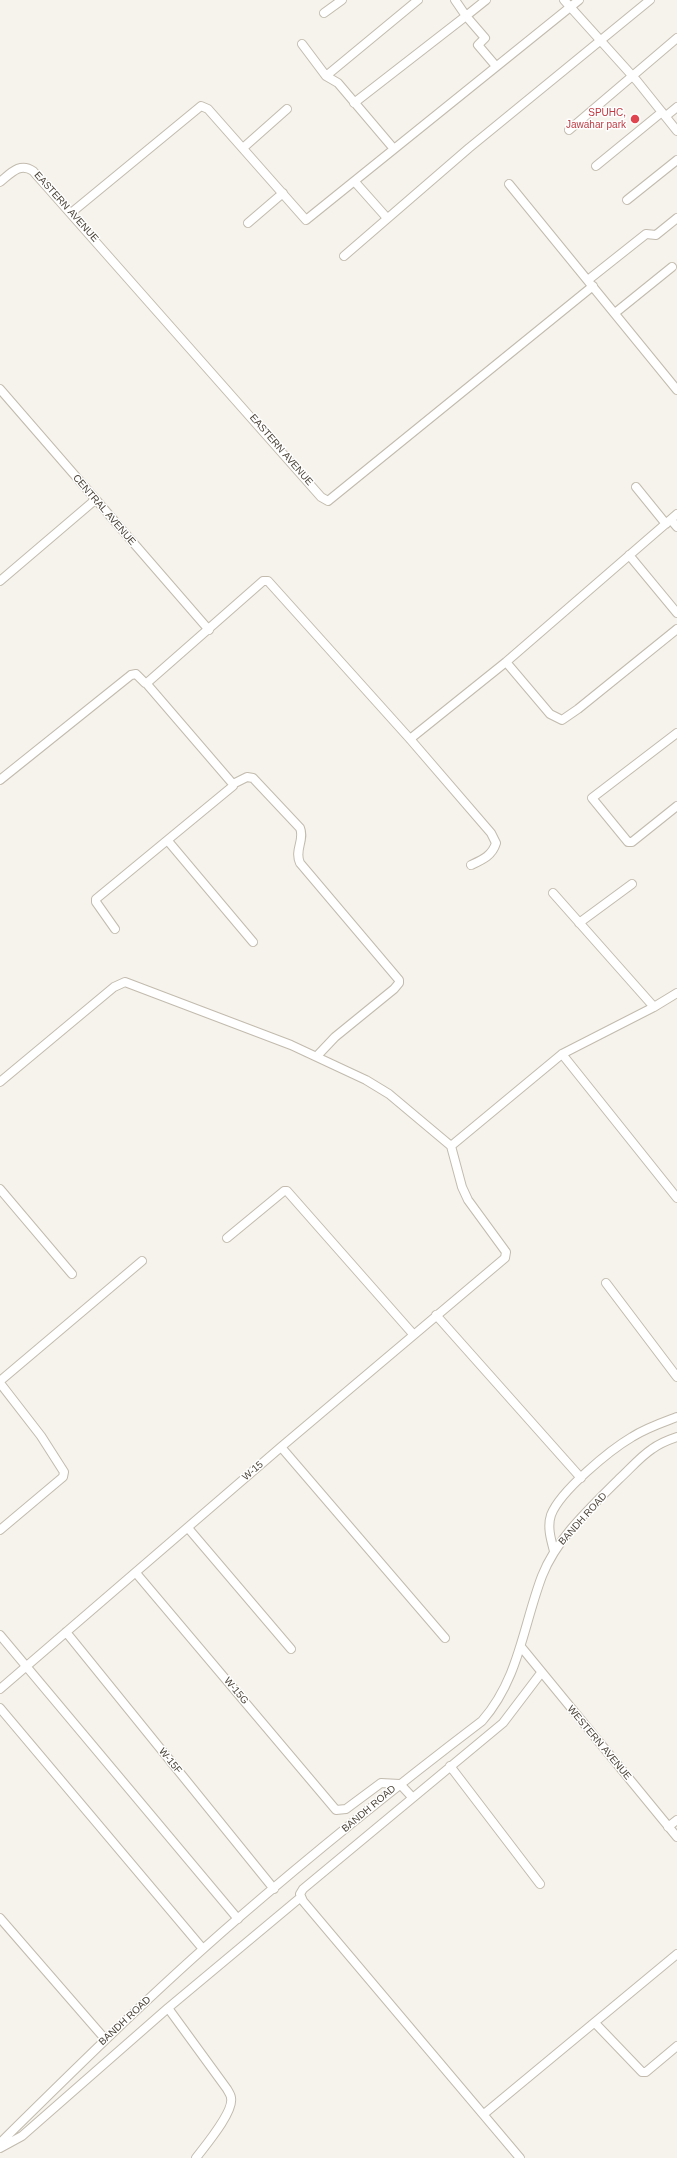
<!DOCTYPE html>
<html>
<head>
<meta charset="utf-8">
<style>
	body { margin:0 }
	canvas { display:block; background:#f6f3ec }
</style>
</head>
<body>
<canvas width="677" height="2158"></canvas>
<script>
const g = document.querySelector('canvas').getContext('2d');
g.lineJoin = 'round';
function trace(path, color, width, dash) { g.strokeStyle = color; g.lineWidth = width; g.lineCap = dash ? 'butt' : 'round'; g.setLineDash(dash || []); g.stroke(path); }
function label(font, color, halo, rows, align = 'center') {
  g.font = font + ' Helvetica,sans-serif'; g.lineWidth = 3; g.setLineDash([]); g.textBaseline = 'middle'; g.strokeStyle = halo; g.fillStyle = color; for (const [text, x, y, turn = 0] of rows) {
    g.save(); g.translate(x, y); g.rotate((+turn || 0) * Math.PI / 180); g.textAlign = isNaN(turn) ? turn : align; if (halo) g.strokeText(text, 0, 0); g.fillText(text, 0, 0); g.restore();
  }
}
const minor = new Path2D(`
	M455 0 466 16 486 0
	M564 0 637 81 677 131
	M324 13 342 0
	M302 44 326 76 338 83 394 149
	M326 76 418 0
	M354 103 466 16 485 38 478 45 495 65
	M666 116 677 107
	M569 130 677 38
	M243 148 287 109
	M596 166 662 112
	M0 182C11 173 20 162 33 171L321 497 328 501 593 286
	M355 182 387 218
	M509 184 677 390
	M627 200 677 160
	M71 213 201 106 208 109 306 220 579 0
	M248 223 283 193
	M344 256 469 148 650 0
	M588 280 646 234 656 235 677 218
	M615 313 672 267
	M0 389 209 630
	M636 487 666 524
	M671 520 677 527
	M629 555 677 613
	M0 581 95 500
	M506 662 550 714 562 720 578 709 677 629
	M677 733 592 798 628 842H632L677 806
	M410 739 506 662 677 514
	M0 780 131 675 136 674 145 683 148 682 263 581H268L410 739 491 833 496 843C492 856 482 860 471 865
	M233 784 247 777 253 778 300 828C305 840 294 850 300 863L399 980V983L394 989 335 1037 317 1056
	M168 841 253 942
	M553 893 654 1007
	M579 923 632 884
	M115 929 96 902V899L233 786 232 783 146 683
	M562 1054 677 1198
	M0 1082 114 987 125 982 291 1045 366 1080 389 1094 451 1146
	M0 1189 72 1274
	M227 1238 284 1191H287L413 1334
	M606 1283 677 1377
	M436 1315 581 1478
	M0 1381 142 1261
	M0 1383 41 1436 64 1472 63 1477 0 1530
	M281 1447 445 1638
	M188 1528 291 1649
	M554 1551C551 1540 547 1527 551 1515 560 1491 610 1450 632 1437 646 1428 661 1423 677 1417
	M136 1573 336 1810 346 1809 381 1783 400 1784 412 1797
	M66 1632 274 1889
	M0 1635 238 1919
	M522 1648 677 1837
	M0 1689 281 1447 505 1258 506 1252 468 1200 462 1187 451 1146 562 1054 654 1007 677 993
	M0 1708 203 1949
	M450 1766 540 1884
	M668 1827 677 1820
	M0 1918 105 2039
	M168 2008 227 2089C228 2091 231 2095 231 2098 234 2112 205 2146 196 2158
	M595 2023 642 2072H646L677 2046
	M484 2114 677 1954
	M0 2143C77 2067 154 1991 236 1920 316 1851 398 1785 482 1721 519 1679 523 1626 542 1576 557 1538 590 1508 619 1479 630 1469 640 1457 652 1449 660 1443 668 1440 677 1437
	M0 2148 22 2136 168 2008 301 1897
	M520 2158 303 1901 300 1894 303 1889 503 1723 541 1673`);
const markers = [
	[635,119,5,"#e0444e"]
];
const healthNames = [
	["SPUHC,",626,113],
	["Jawahar park",626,125]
];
const streetNames = [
	["EASTERN AVENUE",66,207,48],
	["EASTERN AVENUE",281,450,49],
	["CENTRAL AVENUE",104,510,49],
	["W-15",253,1471,-41],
	["BANDH ROAD",583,1519,-48],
	["W-15G",236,1691,50],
	["WESTERN AVENUE",599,1743,50],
	["W-15F",170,1761,51],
	["BANDH ROAD",369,1809,-40],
	["BANDH ROAD",125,2021,-43]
];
trace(minor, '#c2bbae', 10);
trace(minor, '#fff', 8);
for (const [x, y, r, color] of markers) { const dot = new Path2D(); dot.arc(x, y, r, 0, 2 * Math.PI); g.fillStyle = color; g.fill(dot); trace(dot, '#fff', 1.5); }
label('10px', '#be3a42', '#fff', healthNames, 'right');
label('10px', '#4b4439', '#fff', streetNames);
</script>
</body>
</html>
